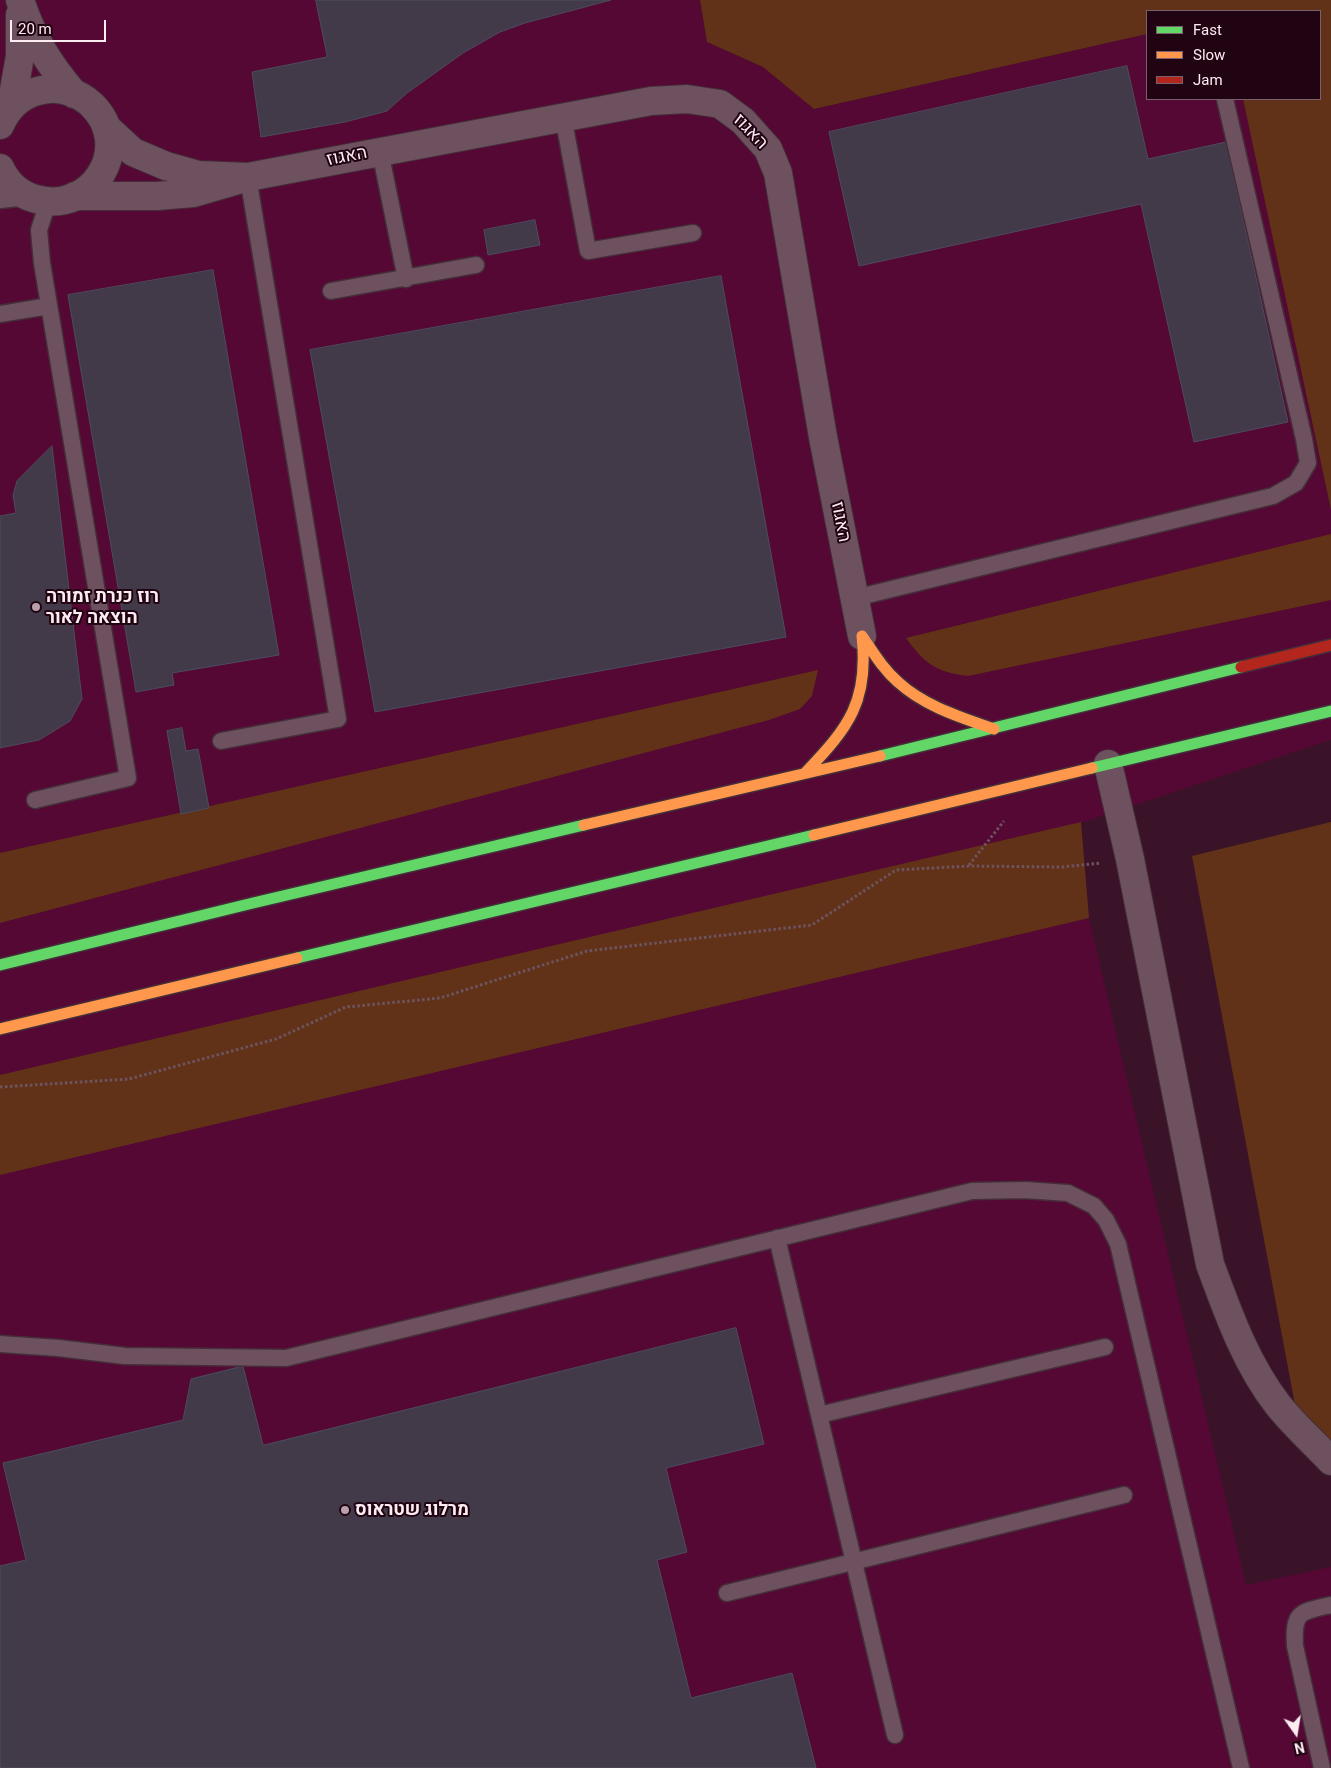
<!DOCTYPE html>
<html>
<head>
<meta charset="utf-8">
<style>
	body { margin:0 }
	#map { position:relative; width:1331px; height:1768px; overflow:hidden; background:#3a1329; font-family:Roboto,sans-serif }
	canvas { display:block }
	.legend { position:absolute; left:1146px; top:10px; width:175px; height:90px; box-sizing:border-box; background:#210412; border:1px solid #79606c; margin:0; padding:6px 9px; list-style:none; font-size:15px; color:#fdebf2 }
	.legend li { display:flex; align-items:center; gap:10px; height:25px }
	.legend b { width:25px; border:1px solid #79606c }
	.north { position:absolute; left:1271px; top:1708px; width:50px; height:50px; -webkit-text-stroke:4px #210412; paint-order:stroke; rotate:167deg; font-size:14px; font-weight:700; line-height:20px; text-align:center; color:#fdebf2 }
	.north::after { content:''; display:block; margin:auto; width:18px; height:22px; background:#fdebf2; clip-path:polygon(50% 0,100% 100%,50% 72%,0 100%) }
	.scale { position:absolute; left:10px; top:20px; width:96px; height:22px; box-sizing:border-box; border:2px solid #fdebf2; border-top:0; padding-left:6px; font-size:15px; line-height:18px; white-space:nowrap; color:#fdebf2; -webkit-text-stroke:4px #210412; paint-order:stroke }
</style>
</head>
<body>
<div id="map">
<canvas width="1331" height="1768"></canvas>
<ul class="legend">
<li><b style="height:6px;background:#63d668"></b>Fast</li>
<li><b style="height:6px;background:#ff974d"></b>Slow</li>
<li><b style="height:6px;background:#b3261e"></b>Jam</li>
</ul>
<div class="north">N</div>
<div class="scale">20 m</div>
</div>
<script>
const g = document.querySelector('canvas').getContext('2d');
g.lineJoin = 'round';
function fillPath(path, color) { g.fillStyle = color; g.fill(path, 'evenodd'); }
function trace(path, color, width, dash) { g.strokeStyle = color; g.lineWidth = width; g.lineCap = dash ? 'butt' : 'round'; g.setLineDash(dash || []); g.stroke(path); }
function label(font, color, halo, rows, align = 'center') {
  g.font = font + ' Roboto,Heebo,sans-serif'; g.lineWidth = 4; g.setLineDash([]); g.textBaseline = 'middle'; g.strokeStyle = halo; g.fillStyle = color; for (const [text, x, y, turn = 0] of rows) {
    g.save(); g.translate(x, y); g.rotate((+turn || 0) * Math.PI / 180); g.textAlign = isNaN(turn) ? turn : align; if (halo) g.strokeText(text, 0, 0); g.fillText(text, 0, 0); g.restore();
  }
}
const built = new Path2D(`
	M0 0H700L707 42 763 67 814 109 1147 34V99H1243L1331 510V740L1081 823 1089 918 1246 1585 1331 1567V1768H0Z`);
const green = new Path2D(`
	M700 0H1331V510L1243 99H1320V11H1147V34L814 109 763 67 707 42Z
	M1331 534V600L968 676C936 672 925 664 906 638Z
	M818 670 812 696 800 709 769 720 0 923V853Z
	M1081 822 1089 918 0 1175V1075Z
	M1331 822V1463L1301 1437 1192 856Z`);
const building = new Path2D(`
	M316 0H611L525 23 500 32 463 53 407 93 387 111 345 122 261 137 252 72 327 57Z
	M1127 66 1148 159 1226 142 1288 422 1194 442 1141 204 859 266 829 132Z
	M535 220 540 245 488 255 484 230Z
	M213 270 279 655 172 673 174 685 136 692 68 295Z
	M721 276 786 637 375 712 310 350Z
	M52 446 82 699 70 721 39 740 0 748V516L16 513 13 495 17 481Z
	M182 728 186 751 198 749 209 808 181 814 167 731Z
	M736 1328 764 1444 666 1468 687 1552 657 1560 691 1698 792 1673 816 1768H0V1566L26 1560 3 1463 183 1420 191 1379 243 1366 263 1445Z`);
const path = new Path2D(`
	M969 865 1004 821
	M0 1087 129 1079 276 1039 346 1007 440 998 587 951 812 925 896 870 969 866 1063 867 1101 863`);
const lane = new Path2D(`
	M563 116 588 251 693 233
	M380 151 406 279
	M0 200 28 197
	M331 291 476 265
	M0 314 49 306
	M855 598 1273 496 1296 483 1308 463 1304 439 1225 99
	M221 741 338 719 248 177
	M35 800 128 778 42 263 39 230 48 202
	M777 1238 895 1735
	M0 1344 58 1348 125 1356 286 1358 972 1191 1025 1190 1068 1193 1094 1206 1106 1220 1118 1244 1241 1768
	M819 1415 1105 1347
	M727 1593 1124 1495
	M1322 1768 1295 1646C1293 1611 1300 1612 1331 1605`);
const street = new Path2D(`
	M20 0C33 39 48 63 74 94
	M11 107 20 56V15
	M0 125C9 104 26 91 49 89 64 88 80 94 91 104 135 146 93 215 36 199 20 195 7 183 0 168
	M248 177 651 101 687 99 720 104 743 121 768 149 778 173 823 437 862 636
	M75 196H157L193 193 248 177 198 175 166 166 133 152 106 127
	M1108 764 1130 859 1210 1264C1228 1313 1246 1364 1278 1405 1294 1425 1314 1443 1331 1461`);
const fast = new Path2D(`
	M880 756 1241 667
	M1092 768 1331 711
	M297 958 814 835
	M0 965 253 903 584 825`);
const slow = new Path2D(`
	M862 636C873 652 883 669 898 682 924 706 960 717 994 729
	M806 772C849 727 869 701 862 636
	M584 825 880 756
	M814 835 1092 768
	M0 1029 297 958`);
const jam = new Path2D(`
	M1241 667 1331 645`);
const markers = [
	[36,607,5,"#b99fac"],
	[345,1510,5,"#b99fac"]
];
const streetNames = [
	["האגוז",750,132,46],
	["האגוז",347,157,-11],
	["האגוז",840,522,79]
];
const poiNames = [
	["רוז כנרת זמורה",46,597],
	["הוצאה לאור",46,618],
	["מרלוג שטראוס",355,1510]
];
fillPath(built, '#540833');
fillPath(green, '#613217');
fillPath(building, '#423a48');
trace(building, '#4b4c5f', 1);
trace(lane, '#452e3a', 19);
trace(street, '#452e3a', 30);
trace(fast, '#452e3a', 14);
trace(slow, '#452e3a', 14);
trace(jam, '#452e3a', 14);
trace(path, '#6d5460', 3, [2.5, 2.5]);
trace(lane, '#6e515f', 16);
trace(street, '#6e515f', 28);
trace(fast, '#63d668', 11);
trace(slow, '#ff974d', 11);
trace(jam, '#b3261e', 11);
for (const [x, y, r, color] of markers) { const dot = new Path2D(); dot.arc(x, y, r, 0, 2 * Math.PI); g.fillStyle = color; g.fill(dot); trace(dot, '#210412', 2); }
label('18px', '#fdebf2', '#210412', streetNames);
label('bold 18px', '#fdebf2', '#210412', poiNames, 'left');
</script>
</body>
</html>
